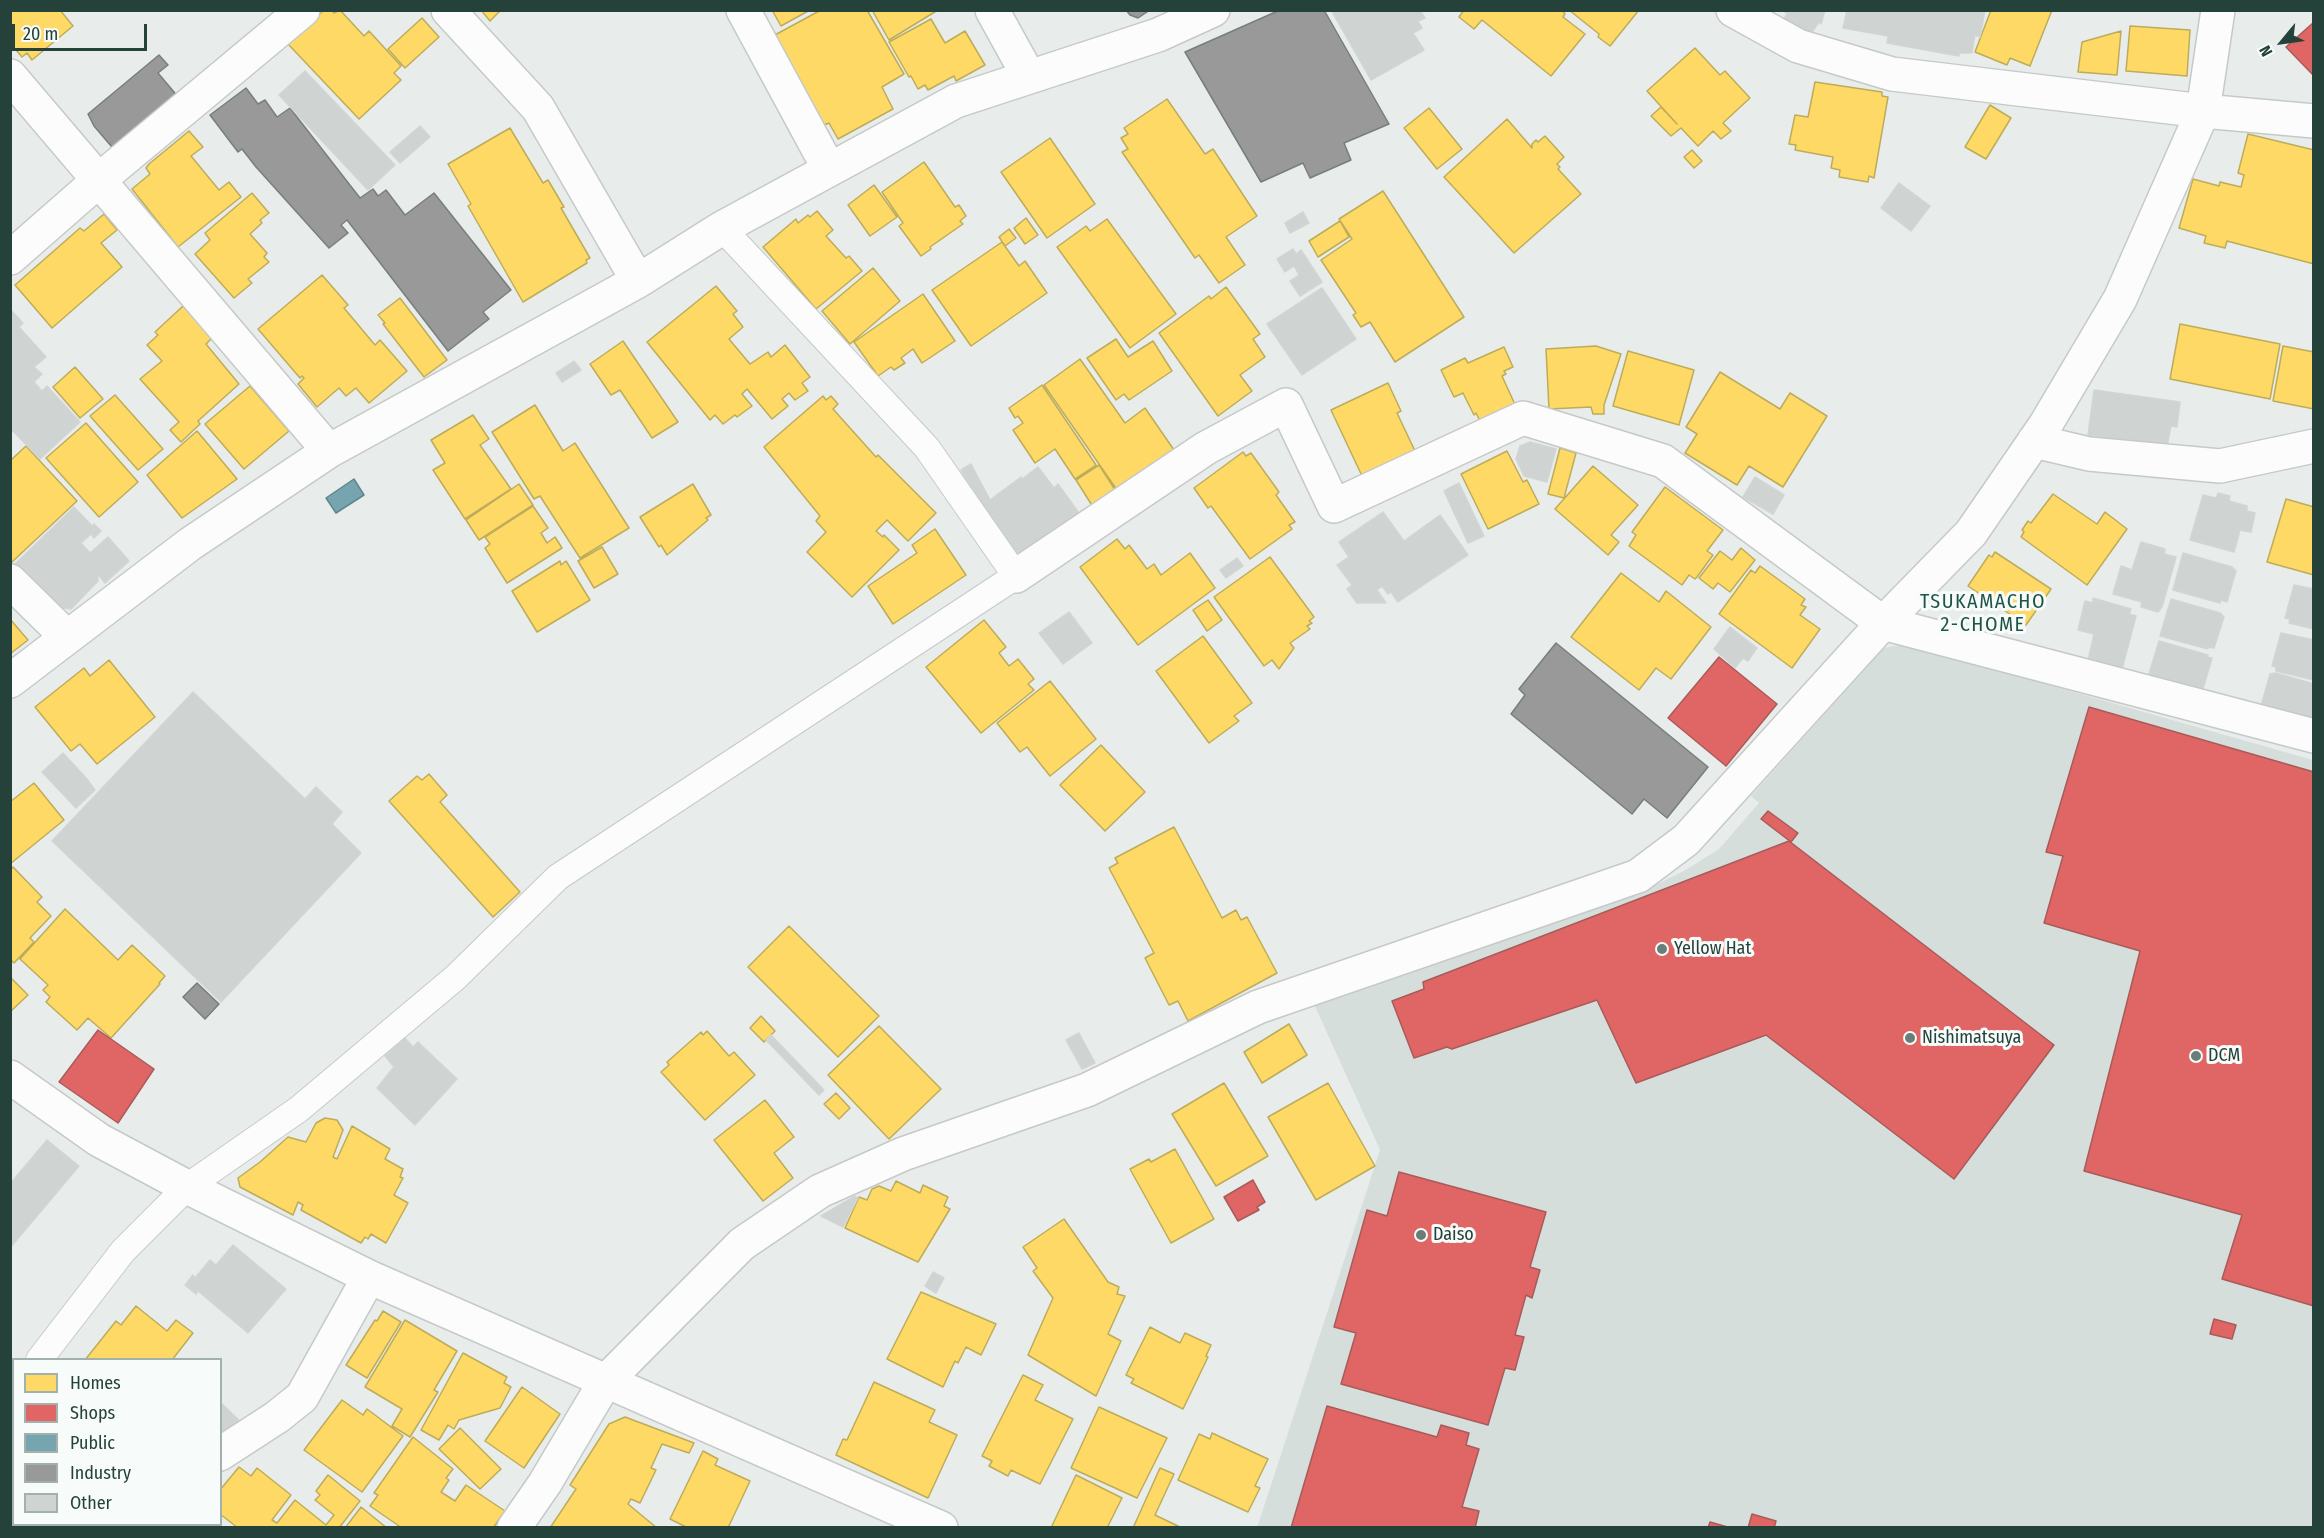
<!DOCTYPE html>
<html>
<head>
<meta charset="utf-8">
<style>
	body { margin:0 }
	#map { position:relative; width:2324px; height:1538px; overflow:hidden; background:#e8edeb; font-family:"Fira Sans Condensed",sans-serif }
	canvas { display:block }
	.frame { position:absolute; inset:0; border:12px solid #24423a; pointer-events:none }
	.legend { position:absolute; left:12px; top:1358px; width:210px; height:168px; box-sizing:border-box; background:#f7fbf9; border:2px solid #a3b1ad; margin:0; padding:8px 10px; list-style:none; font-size:18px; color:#24423a }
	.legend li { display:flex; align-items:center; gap:12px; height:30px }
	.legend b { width:30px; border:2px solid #a3b1ad }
	.north { position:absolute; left:2252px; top:12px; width:60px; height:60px; -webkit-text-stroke:4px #f7fbf9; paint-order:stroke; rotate:241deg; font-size:16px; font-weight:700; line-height:24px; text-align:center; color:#24423a }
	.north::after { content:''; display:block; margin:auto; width:21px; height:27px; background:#24423a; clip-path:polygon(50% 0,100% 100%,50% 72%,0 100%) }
	.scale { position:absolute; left:12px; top:24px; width:135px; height:27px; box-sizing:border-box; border:3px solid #24423a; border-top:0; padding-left:8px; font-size:18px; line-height:21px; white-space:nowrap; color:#24423a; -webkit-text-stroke:4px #f7fbf9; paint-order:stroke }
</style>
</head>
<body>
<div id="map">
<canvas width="2324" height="1538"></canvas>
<div class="frame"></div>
<ul class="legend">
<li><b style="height:16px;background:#ffd966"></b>Homes</li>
<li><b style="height:16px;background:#e06666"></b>Shops</li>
<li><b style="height:16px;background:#76a5af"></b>Public</li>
<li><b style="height:16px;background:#999"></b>Industry</li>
<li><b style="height:16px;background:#cfd4d2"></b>Other</li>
</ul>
<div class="north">N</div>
<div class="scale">20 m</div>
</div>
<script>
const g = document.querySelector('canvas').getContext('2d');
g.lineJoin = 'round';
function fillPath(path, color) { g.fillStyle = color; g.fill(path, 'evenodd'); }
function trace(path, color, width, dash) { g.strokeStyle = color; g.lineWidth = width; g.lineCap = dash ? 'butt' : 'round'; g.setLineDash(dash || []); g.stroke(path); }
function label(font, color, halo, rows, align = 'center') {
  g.font = font + ' "Fira Sans Condensed",sans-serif'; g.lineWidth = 6; g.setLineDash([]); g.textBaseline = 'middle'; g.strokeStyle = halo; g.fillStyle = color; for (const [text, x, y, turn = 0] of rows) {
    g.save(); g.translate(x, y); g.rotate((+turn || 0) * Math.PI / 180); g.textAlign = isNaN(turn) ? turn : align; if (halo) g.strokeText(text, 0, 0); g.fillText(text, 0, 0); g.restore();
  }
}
const built = new Path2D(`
	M1905 644 2313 760 2314 1520 2312 1527 1257 1528 1380 1150 1314 1004 1645 890 1684 871 1719 849 1759 803 1751 796 1884 648Z`);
const homes = new Path2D(`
	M10 10H60L73 26 32 60 27 53 22 57 10 43Z
	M324 10H332L334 13 340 10 364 36 369 31 401 66 394 73 401 80 359 119 288 44Z
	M481 10H501L490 21Z
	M772 10H810L781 26Z
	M821 10H867L904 74 882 87 893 109 838 139 829 123 822 126 773 36Z
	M872 10H938L889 40Z
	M1464 10H1562L1565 14 1563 17 1585 34 1551 76 1482 20 1474 29 1459 17Z
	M1569 10H1639L1610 46 1598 37 1599 34Z
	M1991 10H2052L2030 66 2010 58 2007 65 1975 52Z
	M422 18 439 37 405 68 388 49Z
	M931 19 945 43 965 31 985 65 956 81 954 76 928 90 925 85 918 89 911 76 909 77 889 42Z
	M2130 26 2190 30 2187 76 2126 71Z
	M2121 31 2117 75 2078 72 2082 42Z
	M1695 48 1720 75 1725 71 1750 98 1723 123 1731 131 1721 139 1713 131 1698 146 1681 128 1671 136 1651 116 1661 107 1677 124 1647 91Z
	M1815 82 1882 92V96L1888 97 1874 178 1869 176 1868 182 1839 177 1840 170 1831 168 1833 157 1795 150 1796 145 1789 144 1795 115 1808 117Z
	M1167 99 1205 154 1213 149 1257 216 1226 237 1245 265 1219 283 1199 255 1195 258 1122 152 1128 149 1121 138 1128 134 1124 128Z
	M1990 105 2011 118 1986 159 1965 147Z
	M1429 108 1462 149 1437 169 1404 128Z
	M1507 119 1532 148V144L1536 140 1538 142 1545 136 1564 157 1557 164 1560 167 1558 169 1581 194 1514 253 1444 177Z
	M510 128 543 183 548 180 564 207 561 208 590 258 586 260 587 263 523 302 468 206 471 204 448 164Z
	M189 131 203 147 191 156 219 190 229 182 241 197 178 247 132 189 150 174 146 168 149 164Z
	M2248 134 2314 150V264L2227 241 2225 248 2204 243 2206 236 2179 228 2193 179 2219 186 2220 182 2241 187 2244 175 2238 173Z
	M1050 138 1095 204 1047 238 1001 172Z
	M1692 150 1702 161 1694 168 1684 157Z
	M924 162 955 207 959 205 966 216 960 221 963 224 930 247 931 249 921 256 899 226 903 223 882 192Z
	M874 185 897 217 870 236 848 205Z
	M1383 191 1464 317 1395 362 1370 322 1361 327 1353 315 1356 313 1321 260 1352 239 1339 219Z
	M252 193 269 213 260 220 262 223 250 234 267 253 264 257 269 262 248 279 252 283 234 298 195 254 210 240 205 233Z
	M817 211 833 230 826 236 846 258 849 256 862 271 816 309 763 247 796 219 798 223 808 215 810 217Z
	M104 214 117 230 101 243 122 267 52 328 15 285 80 228 84 231Z
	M1026 218 1038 235 1025 244 1014 228Z
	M1107 219 1176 314 1130 348 1057 247 1086 226 1090 231Z
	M1340 221 1349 237 1318 257 1309 241Z
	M1009 229 1016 238 1005 246 999 237Z
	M1002 242 1019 266 1025 261 1047 293 971 346 932 290Z
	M873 268 900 301 850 344 822 311Z
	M322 275 348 305 344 308 375 345 380 340 407 371 369 403 356 388 346 396 339 388 317 407 298 384 304 378 302 376 300 378 258 329Z
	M716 286 737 311 733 314 743 327 729 339 750 364 768 352 771 357 785 345 810 377 802 383 808 391 795 400 789 393 782 399 788 406 772 419 747 389 742 394 752 406 737 417 735 415 723 424 715 415 710 420 647 342Z
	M1226 287 1260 334 1253 339 1265 357 1240 375 1252 391 1218 416 1159 333 1209 296 1211 299Z
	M923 294 955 341 922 363 913 349 901 358 905 363 894 370 891 367 878 376 854 342Z
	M400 298 447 360 424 377 383 324 385 323 378 315Z
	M183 306 212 338 206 344 239 384 198 421 200 424 181 442 170 430 179 422 140 379 162 361 147 345 158 335 155 332Z
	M2180 324 2280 344 2270 399 2170 379Z
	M1116 339 1128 357 1153 341 1172 371 1129 400 1124 394 1116 400 1087 358Z
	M623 341 678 422 652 438 620 390 611 395 590 364Z
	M1596 346 1621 354 1604 405V414H1593L1591 407 1549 409 1546 349Z
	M2283 346 2314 352V409L2273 401Z
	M1504 347 1513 367 1504 371 1506 374 1502 376 1518 411 1482 425 1476 413 1474 415 1463 393 1454 397 1441 370 1465 358 1468 363Z
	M1628 351 1694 370 1679 425 1613 406Z
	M1080 359 1125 423 1145 408 1181 460 1124 500 1044 385Z
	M75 367 103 399 80 418 53 387Z
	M1720 372 1780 409 1790 393 1827 416 1783 487 1749 466 1737 485 1685 453 1697 434 1686 427Z
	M1388 383 1401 411 1397 413 1415 451 1362 476 1331 410Z
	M1042 385 1096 465 1075 479 1055 449 1035 463 1013 430 1023 423 1018 416 1015 418 1009 408Z
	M250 386 289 431 244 469 205 424Z
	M115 395 163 449 138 470 90 416Z
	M823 396 826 400 831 396 838 404 833 409 876 457 878 455 936 513 908 541 887 520 876 531 883 537 884 535 899 550 852 597 807 552 826 532 816 521 820 516 764 447Z
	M535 405 563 451 575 443 629 528 580 558 540 496 534 499 492 432Z
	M473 415 489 439 480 445 511 489 465 519 433 470 445 463 431 440Z
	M86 423 138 482 99 517 46 458Z
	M197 431 237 479 182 518 147 475Z
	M26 446 77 501 12 562 10 561V461Z
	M1560 448 1576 453 1564 498 1548 494Z
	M1507 451 1523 482 1527 480 1539 504 1488 529 1461 474Z
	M1243 452 1246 456 1251 453 1279 492 1276 495 1295 522 1289 525 1292 529 1250 559 1211 506 1208 508 1194 488Z
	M1099 465 1123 502 1093 507 1076 480Z
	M1593 466 1638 505 1611 535 1619 542 1608 555 1555 509Z
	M519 484 533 505 479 540 466 520Z
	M693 484 711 515 706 518 708 520 667 555 661 545 659 547 640 517Z
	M1665 487 1723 530 1707 551 1713 555 1697 577 1695 579 1689 575 1682 585 1629 546 1636 535 1632 532Z
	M2053 494 2097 524 2105 512 2127 529 2087 585 2021 537 2024 532 2022 530 2028 521 2031 523Z
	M2286 499 2314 507V575L2267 562Z
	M533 506 548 528 541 533 547 543 555 537 562 548 507 583 485 548 490 544 485 537Z
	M935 529 966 575 893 624 868 586 917 553 912 545Z
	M1117 539 1125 549 1129 545 1147 569 1154 564 1161 575 1190 553 1215 588 1138 645 1080 567Z
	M602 547 618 574 594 588 578 561Z
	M1741 548 1755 560 1730 592 1718 583 1713 589 1699 578 1720 551 1732 560Z
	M1995 552 2051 589 2026 625 1968 586 1989 555 1992 557Z
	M1270 557 1314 617 1309 621 1312 623 1307 626 1310 629 1290 643 1294 648 1279 669 1272 660 1264 666 1214 597Z
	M560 561 561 565 566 561 590 600 537 632 512 591Z
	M1760 566 1805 599 1801 605 1806 607 1800 615 1820 629 1792 668 1719 614 1751 570 1755 573Z
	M1621 573 1659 602 1666 591 1711 627 1671 679 1656 668 1639 690 1571 637Z
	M1208 600 1222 620 1207 631 1193 610Z
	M10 619 28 640 10 654Z
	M984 620 1006 647 999 653 1009 666 1018 659 1034 679 1028 684 1034 690 981 733 926 667Z
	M1203 636 1252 703 1234 716 1239 721 1209 743 1156 671Z
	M109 660 155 717 97 764 80 744 71 751 35 707 84 668 90 676Z
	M1050 681 1096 739 1050 776 1027 747 1020 752 997 723Z
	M1101 745 1145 792 1105 831 1060 785Z
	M429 774 447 795 440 802 520 892 493 917 389 801 417 776 422 780Z
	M34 783 64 820 10 864V802Z
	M1174 827 1222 918 1236 910 1241 920 1247 917 1277 973 1188 1021 1178 1001 1169 1005 1145 958 1154 953 1109 868 1118 863 1115 858Z
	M13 867 42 897 37 902 51 916 30 938 34 942 14 963 10 959V870Z
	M65 909 118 960 132 945 165 976 159 983 160 984 111 1038 88 1018 77 1030 46 1002 50 997 43 990 48 985 20 959Z
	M789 926 879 1016 838 1057 748 967Z
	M10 977 28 995 10 1012Z
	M761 1016 775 1031 764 1042 750 1028Z
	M1289 1024 1307 1055 1262 1083 1244 1052Z
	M879 1026 941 1089 889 1139 828 1075Z
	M707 1031 729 1056 734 1052 755 1075 705 1120 661 1072 669 1065 667 1062 701 1032 703 1035Z
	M1224 1083 1268 1156 1216 1186 1172 1114Z
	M1328 1083 1375 1166 1316 1200 1268 1117Z
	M836 1093 850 1108 839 1119 824 1104Z
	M765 1100 794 1137 774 1153 793 1178 763 1201 714 1140Z
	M325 1118 337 1120 343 1130 333 1157 337 1159 352 1126 390 1149 385 1159 403 1169 400 1177 403 1178 394 1195 408 1203 386 1243 371 1234 368 1239 365 1237 361 1243 301 1210 303 1205 298 1202 293 1215 240 1187 238 1178 260 1162 288 1137 306 1142 316 1123Z
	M1175 1149 1214 1219 1171 1243 1130 1169 1149 1159 1151 1162Z
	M896 1181 920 1193 923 1185 948 1197 944 1206 950 1209 918 1262 845 1228 859 1197 867 1200 872 1189 879 1186 891 1191Z
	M1064 1219 1108 1282 1119 1287 1117 1294 1125 1296 1108 1334 1121 1341 1096 1396 1028 1355 1053 1298 1033 1271 1037 1268 1023 1247Z
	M921 1292 996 1324 981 1355 966 1347 958 1363 955 1361 943 1387 887 1359Z
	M136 1306 167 1331 176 1320 193 1333 172 1360H85L116 1321 121 1325Z
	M383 1311 401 1322 367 1378 346 1365 375 1320 377 1321Z
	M405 1320 457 1351 434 1390 438 1392 410 1437 392 1426 402 1409 365 1387Z
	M1150 1327 1180 1343 1185 1333 1211 1345 1206 1356 1208 1357 1183 1409 1131 1383 1134 1379 1126 1375Z
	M463 1353 507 1377 504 1383 511 1387 500 1408 459 1420 454 1429 448 1425 439 1440 421 1430Z
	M1023 1375 1043 1385 1035 1400 1073 1419 1040 1484 1011 1470 1008 1476 989 1466 992 1461 982 1456Z
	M874 1382 935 1410 929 1422 957 1435 928 1498 836 1455 843 1439 847 1440Z
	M522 1387 560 1414 524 1468 485 1441Z
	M342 1400 363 1415 367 1409 403 1436 362 1492 304 1450Z
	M1099 1407 1167 1438 1137 1498 1071 1468Z
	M625 1417 694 1443 689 1453 662 1444 651 1468 656 1470 640 1503 631 1499 628 1504 657 1528H550L576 1489 570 1485 609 1424Z
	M460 1428 501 1469 480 1489 439 1449Z
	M1212 1433 1268 1459 1255 1486 1260 1488 1248 1512 1178 1480 1199 1434 1210 1439Z
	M413 1437 453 1469 446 1478 449 1480 441 1492 455 1501 466 1485 505 1511 493 1528H402L370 1506 378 1495 374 1493Z
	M703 1451 718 1459 715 1465 750 1481 728 1528H688L670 1519Z
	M239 1467 251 1476 257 1468 291 1495 272 1520 277 1523 295 1500 326 1525 334 1515 315 1500 320 1495 316 1491 328 1475 360 1501 339 1528H238L220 1514V1490Z
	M1160 1468 1174 1474 1155 1515 1182 1528H1133Z
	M1076 1475 1122 1498 1107 1528H1051Z
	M361 1507 387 1528H345Z
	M66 1524H143L141 1528H63Z`);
const shops = new Path2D(`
	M2314 22V76L2286 47Z
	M1719 657 1777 704 1726 766 1668 718Z
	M2089 707 2314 772V1306L2222 1279 2242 1215 2084 1171 2140 951 2044 923 2063 856 2046 852Z
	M1768 811 1798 833 1791 842 1761 819Z
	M1789 841 2054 1045 1954 1179 1766 1035 1636 1083 1597 1000 1452 1049 1447 1047 1414 1058 1392 1001 1424 989 1423 982Z
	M98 1030 154 1069 118 1123 59 1082Z
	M1399 1172 1546 1212 1530 1267 1540 1270 1532 1298 1526 1295 1515 1335 1524 1337 1515 1370 1505 1368 1488 1425 1341 1384 1356 1333 1334 1327 1367 1210 1387 1216Z
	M1253 1180 1265 1202 1257 1207 1259 1210 1238 1221 1224 1197Z
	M2214 1319 2236 1325 2232 1339 2210 1334Z
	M1327 1406 1437 1437 1441 1425 1469 1433 1466 1445 1479 1449 1462 1507 1479 1511 1475 1528H1291Z
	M1752 1514 1776 1521 1774 1528H1748Z
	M1710 1522 1731 1528H1708Z`);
const public = new Path2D(`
	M354 479 364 495 336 513 326 498Z`);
const industry = new Path2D(`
	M1126 10H1150L1138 18 1130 15Z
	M1280 10H1324L1389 124 1344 143 1351 160 1310 178 1303 163 1261 182 1185 52Z
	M159 55 168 65 158 73 179 98 117 153 94 126 88 114Z
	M246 88 258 104 265 100 277 117 290 108 360 198 373 189 378 196 386 190 405 215 434 193 511 290 483 312 489 319 448 351 347 220 341 225 348 233 329 248 256 167 242 149 238 152 210 115Z
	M1556 643 1708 767 1667 818 1644 799 1632 814 1511 714 1525 695 1519 689Z
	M197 983 219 1004 205 1019 183 997Z`);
const building = new Path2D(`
	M1331 10H1423L1421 12 1425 18 1418 21 1422 28 1413 33 1424 50 1371 80Z
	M1783 10H1825L1821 24 1819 22 1810 35 1784 19 1787 14Z
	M1847 10H1985L1980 37 1975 35 1972 53H1960L1959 56 1887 43 1888 36 1843 28Z
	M305 71 395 165 368 190 279 95Z
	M420 126 430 137 400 163 390 152Z
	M1899 183 1930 206 1911 231 1881 208Z
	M1303 212 1309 223 1290 233 1285 223Z
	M1293 249 1296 254 1301 250 1322 282 1300 296 1290 281 1299 275 1294 266 1285 272 1277 259Z
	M1322 288 1356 339 1302 375 1267 324Z
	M10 309 23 323 19 327 46 357 34 367 42 374 34 382 42 391 47 386 80 422 40 459 10 428Z
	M574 361 581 370 562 382 556 373Z
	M2094 390 2180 402 2177 427 2171 426 2167 446 2088 435Z
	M1530 442 1556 449 1547 482 1524 476 1516 459 1520 446Z
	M971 464 990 500 1021 477 1022 479 1038 467 1054 488 1058 484 1079 513 1074 516 1076 519 1026 564 981 507 961 470Z
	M1755 477 1784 495 1773 514 1743 497Z
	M1459 483 1484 536 1468 543 1444 491Z
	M2218 493 2230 496 2229 501 2247 506V511L2255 513 2251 532 2240 530 2234 552 2190 540 2203 495 2216 498Z
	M74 507 92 526 94 524 101 531 94 538 91 534 81 543 90 553 108 537 129 561 105 583 98 574V581L71 609 57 607 14 565Z
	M1383 512 1404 541 1440 515 1468 555 1398 602 1391 592 1388 594 1382 586 1377 590 1386 603H1357L1347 589 1352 585 1337 565 1349 557 1339 542Z
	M2141 542 2165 549 2164 554 2176 557 2162 607 2158 612 2141 607 2142 602 2113 594 2121 566 2132 570Z
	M2183 553 2232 567 2236 571 2227 602 2221 600 2220 603 2173 590Z
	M1237 558 1243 566 1226 578 1220 570Z
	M2294 585 2314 589V629L2289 623 2290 619 2285 618Z
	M2093 598 2131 609 2129 614 2136 616 2121 673 2087 665 2094 634 2078 630 2085 601 2093 603Z
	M2171 599 2220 613 2224 617 2214 648 2208 647V649L2160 636Z
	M1069 612 1092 643 1063 664 1039 633Z
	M1730 627 1757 648 1748 661 1743 658 1735 668 1714 649Z
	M2281 633 2314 640V680L2276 671V667L2272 666Z
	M2159 641 2208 655 2207 657 2212 658 2203 689 2198 688 2197 691 2148 677Z
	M2276 673 2314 684V724L2261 706 2270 674Z
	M193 692 305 799 316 787 342 812 332 824 361 853 221 1002 52 841Z
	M63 753 87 779 95 790 76 808 42 772Z
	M1079 1033 1095 1063 1082 1069 1066 1040Z
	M771 1035 824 1090 819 1095 766 1040Z
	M405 1038 413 1047 418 1042 457 1079 415 1125 377 1088 394 1067 385 1056Z
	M47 1140 79 1166 10 1248V1184Z
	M855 1196 858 1198 843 1227 821 1216Z
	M233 1245 286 1289 248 1333 198 1291 196 1294 185 1285 193 1275 195 1278 210 1260 216 1265Z
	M933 1272 944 1278 936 1293 925 1286Z
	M220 1402 242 1423 226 1433 220 1428Z`);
const service = new Path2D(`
	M39 1360 123 1251 187 1187 299 1109 456 977 558 877 1016 576 927 448 722 228
	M10 1396 14 1392`);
const minor = new Path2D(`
	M448 10 538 108 638 281
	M743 10 829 169
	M992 10 1029 77
	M1733 10 1798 46 1892 74 2203 111 2314 121
	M10 76 329 451
	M10 258 99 180 303 10
	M2034 441 2089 454 2220 466 2314 446
	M1016 576 1206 448 1286 405 1334 506 1523 418 1663 461 1883 623 2314 736
	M10 581 67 637
	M10 681 190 544 329 451 638 281 722 228 956 101 1158 35 1213 10
	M10 1077 99 1140 187 1187 369 1277 941 1528
	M220 1454 277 1417 302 1397 369 1277
	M159 1528 161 1524
	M514 1528 545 1483 605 1382 742 1244 820 1191 903 1154 1087 1090 1258 1007 1638 876 1686 840 1883 623 1971 533 2046 424 2120 299 2203 111 2218 10`);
const markers = [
	[1662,949,6,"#697e78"],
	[1910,1038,6,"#697e78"],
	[2196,1056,6,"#697e78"],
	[1421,1235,6,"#697e78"]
];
const poiNames = [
	["Yellow Hat",1674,949],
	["Nishimatsuya",1922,1038],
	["DCM",2208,1056],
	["Daiso",1433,1235]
];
const neighbourhoodNames = [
	["TSUKAMACHO",1983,602],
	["2-CHOME",1983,625]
];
fillPath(built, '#d6dedb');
fillPath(homes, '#ffd966');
trace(homes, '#bdac59', 1.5);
fillPath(shops, '#e06666');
trace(shops, '#a85b59', 1.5);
fillPath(public, '#76a5af');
trace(public, '#5d878c', 1.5);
fillPath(industry, '#999');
trace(industry, '#767f7c', 1.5);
fillPath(building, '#cfd4d2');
trace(building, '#d1d6d4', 1.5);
trace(service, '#c5cac8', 28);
trace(minor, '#c5cac8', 36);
trace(service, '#fcfcfc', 26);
trace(minor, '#fcfcfc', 33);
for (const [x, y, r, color] of markers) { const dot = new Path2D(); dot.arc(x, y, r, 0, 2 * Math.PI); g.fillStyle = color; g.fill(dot); trace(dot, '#f7fbf9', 2); }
label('18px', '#24423a', '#f7fbf9', poiNames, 'left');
g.letterSpacing = '1.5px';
label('20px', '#1f5548', '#f7fbf9', neighbourhoodNames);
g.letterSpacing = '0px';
</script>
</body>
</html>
